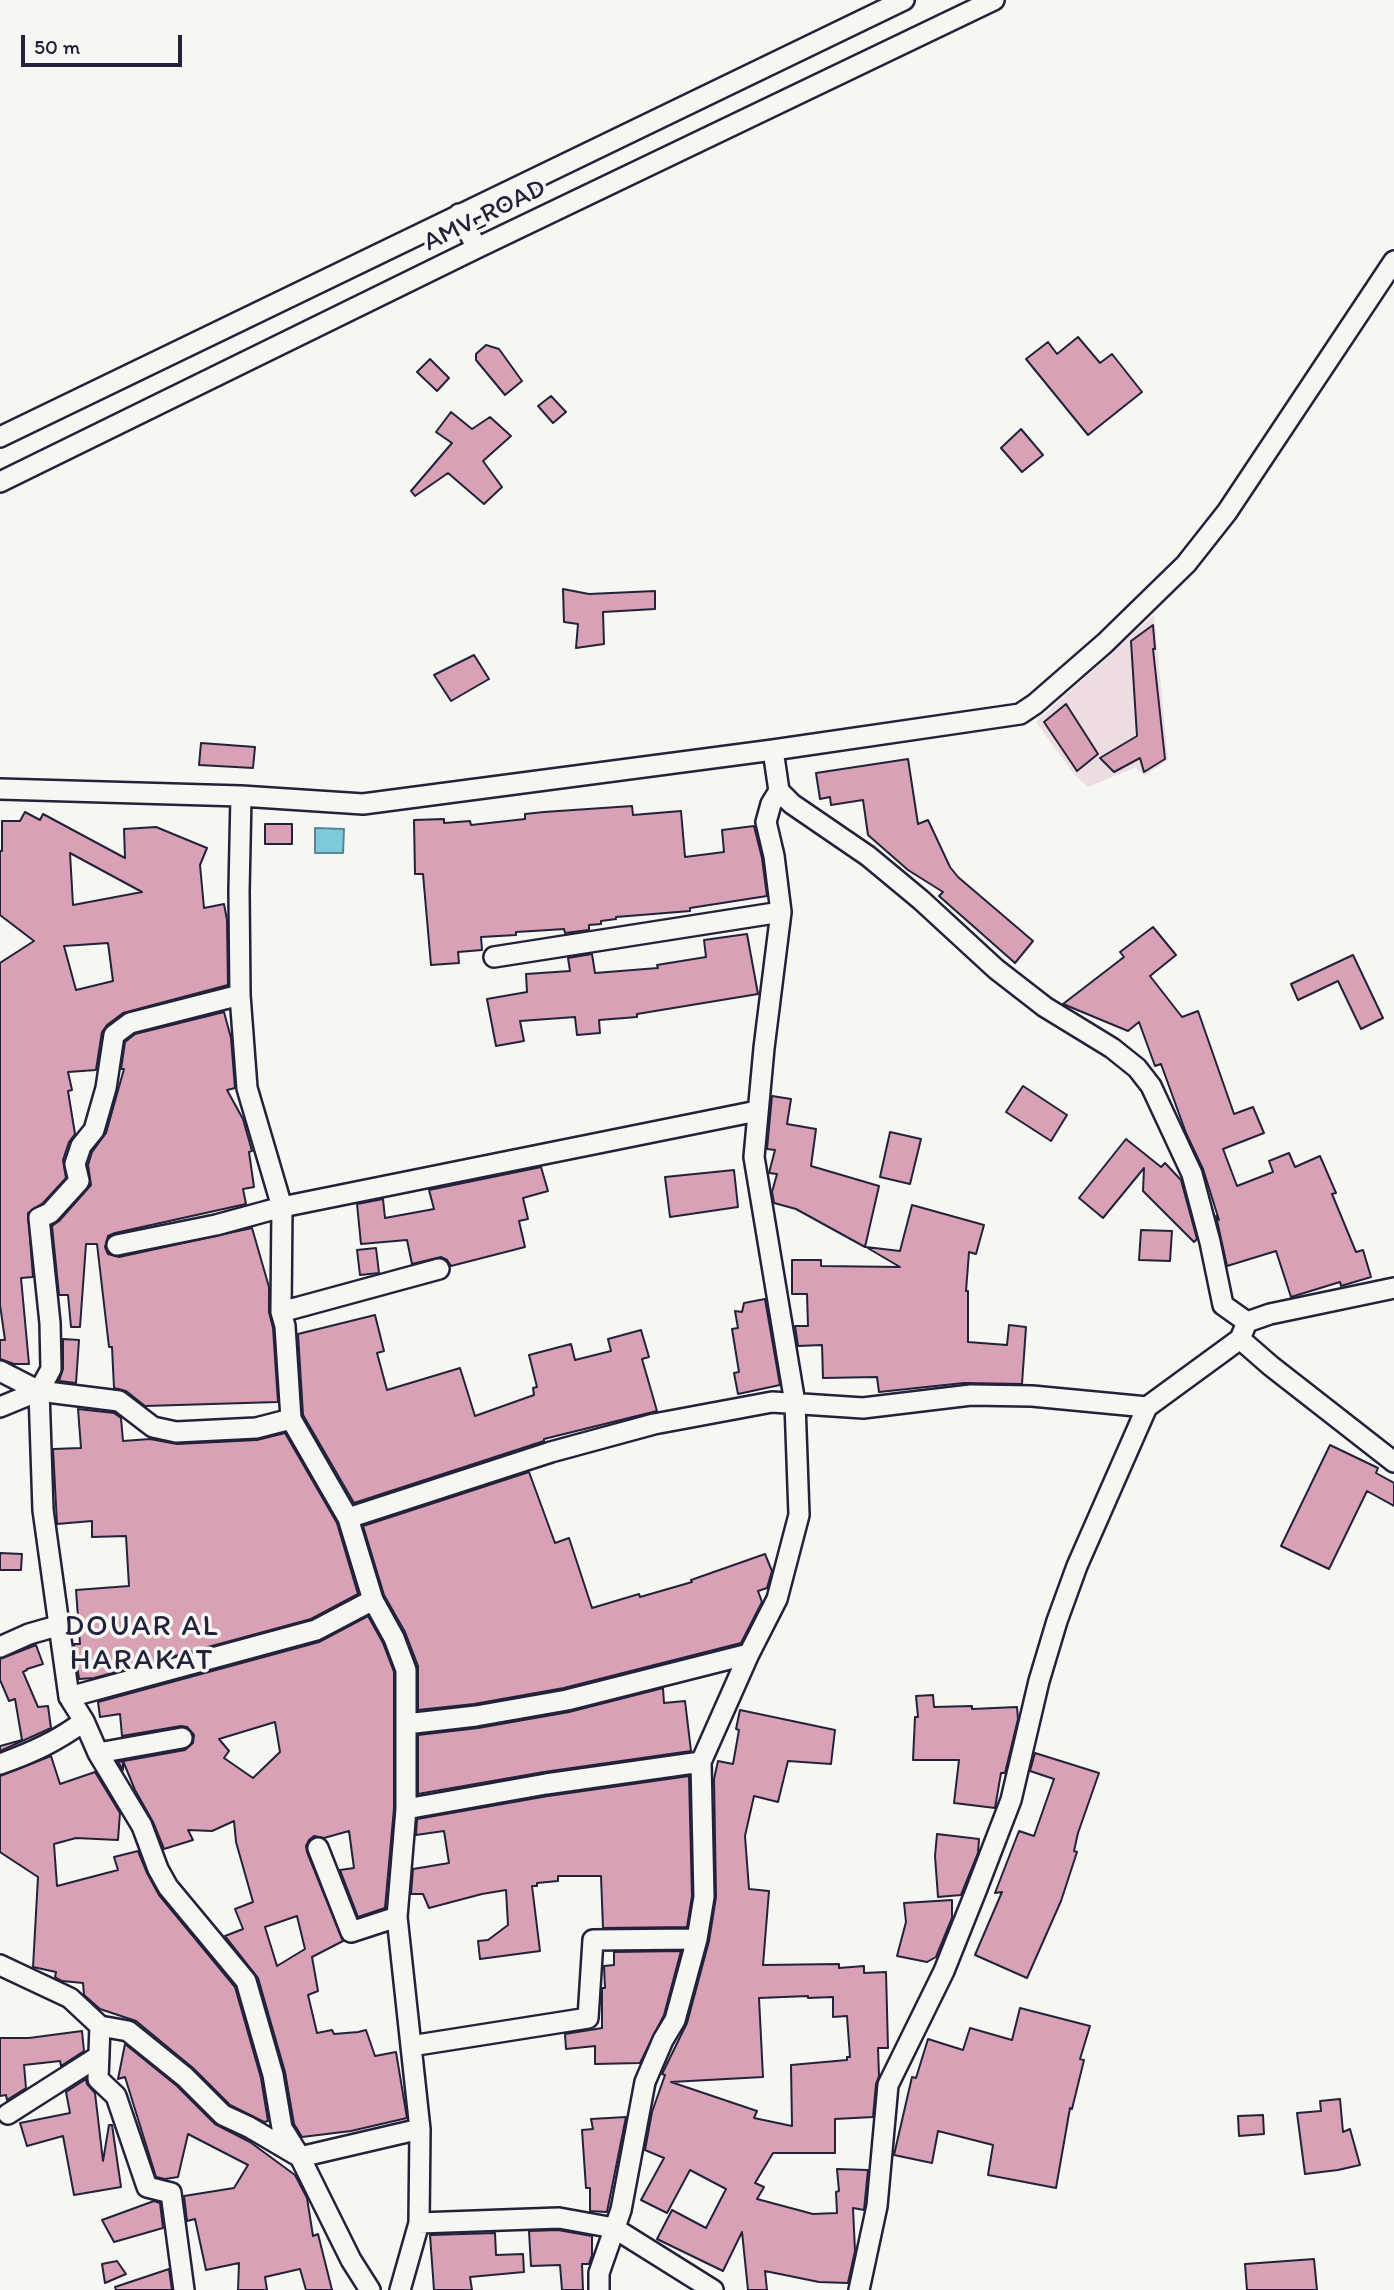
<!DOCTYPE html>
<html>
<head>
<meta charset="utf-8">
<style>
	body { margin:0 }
	#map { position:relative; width:1394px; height:2290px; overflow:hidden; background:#f6f6f2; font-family:Itim,sans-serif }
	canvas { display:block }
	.scale { position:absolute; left:21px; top:35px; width:161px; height:32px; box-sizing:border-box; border:4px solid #22223b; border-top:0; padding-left:9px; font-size:21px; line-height:24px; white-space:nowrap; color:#22223b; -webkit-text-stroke:5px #f6f6f2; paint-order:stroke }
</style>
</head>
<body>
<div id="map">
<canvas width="1394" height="2290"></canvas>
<div class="scale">50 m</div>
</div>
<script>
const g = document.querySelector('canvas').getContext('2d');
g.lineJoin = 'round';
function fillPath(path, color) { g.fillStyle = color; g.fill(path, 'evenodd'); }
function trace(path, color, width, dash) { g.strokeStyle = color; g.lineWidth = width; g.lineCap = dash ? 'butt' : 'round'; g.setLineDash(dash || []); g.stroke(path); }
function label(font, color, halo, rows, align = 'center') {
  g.font = font + ' Itim,sans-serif'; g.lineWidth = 7; g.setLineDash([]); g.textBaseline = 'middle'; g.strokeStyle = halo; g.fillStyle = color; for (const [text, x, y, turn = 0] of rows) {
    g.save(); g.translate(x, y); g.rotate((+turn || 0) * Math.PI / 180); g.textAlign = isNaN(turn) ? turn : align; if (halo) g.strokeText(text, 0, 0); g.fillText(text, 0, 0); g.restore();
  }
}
const built = new Path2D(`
	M1154 615 1168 760 1144 776 1136 767 1088 787 1075 775 1036 722Z`);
const water = new Path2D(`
	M315 828 344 829 343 853H315Z`);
const building = new Path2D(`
	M1078 337 1100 363 1112 354 1142 392 1088 435 1026 359 1048 342 1057 354Z
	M486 345 499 349 522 381 505 395 476 360V354Z
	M430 359 449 378 437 391 417 372Z
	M551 396 566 412 553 423 538 406Z
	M451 412 472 429 490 417 511 436 483 461 502 487 484 504 448 473 415 496 411 491 452 443 436 432Z
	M1021 429 1043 455 1022 472 1001 448Z
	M563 589 589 594 655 591V609L603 612 604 644 576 648 578 624 564 622Z
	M1153 625 1155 649H1153L1165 759 1144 772 1140 758 1114 772 1100 758 1137 736 1131 641Z
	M474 655 489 679 451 701 434 675Z
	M1066 704 1098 754 1077 771 1044 722Z
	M201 743 255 747 253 768 199 765Z
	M908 759 918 824 928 820 950 867 958 877 1033 941 1015 963 939 896 943 892 908 870 868 835 863 800 831 805 830 797 820 799 816 773Z
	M632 806 633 815 681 811 685 857 724 852 722 830 754 826 762 858 767 896 690 908V911L616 917V919L601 921V924L589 925V930L565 933 564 929 549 930 516 932V935L481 937 482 950 458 952 459 963 431 965 423 874H415L414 820 444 819V823L470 821 471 825 525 819V814L544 812Z
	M25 812 40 820 43 814 125 858 124 829 156 827 207 848 200 865 204 908 224 904 227 920 228 985 123 1013 107 1025 102 1032 96 1070 68 1072 72 1090 68 1091 75 1134 69 1142 63 1160 66 1178 43 1203 28 1213 33 1277 21 1278 29 1364H14L0 1359V1340H5L0 1305V963L34 941 0 915V851H2V821H20ZM70 853 142 892 73 905ZM108 943 113 981 76 990 64 946Z
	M265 824H292V844H265Z
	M1153 927 1176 955 1150 976 1182 1017 1198 1011 1234 1114 1253 1107 1264 1133 1223 1149 1237 1186 1273 1172 1269 1161 1289 1153 1295 1167 1320 1156 1336 1193 1332 1194 1356 1252 1363 1250 1371 1277 1341 1286 1340 1282 1291 1297 1276 1251 1227 1266 1216 1216 1219 1220 1203 1169 1186 1133 1161 1064 1155 1066 1139 1022 1128 1031 1063 1004 1124 957 1120 952Z
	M747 934 758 994 637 1014V1017L599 1020 600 1033 577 1035 575 1017 520 1021 524 1041 496 1046 487 999 527 992 526 974 570 971 568 958 592 954 595 973 658 968 657 965 706 957 704 940Z
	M1353 955 1383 1018 1361 1029 1338 981 1298 1000 1291 984Z
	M224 1012 231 1038 235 1088 227 1090 243 1119 252 1151 249 1152 254 1187 243 1189 246 1204 115 1233 108 1236 105 1247 108 1254 119 1257 252 1228 269 1287V1312L273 1328 278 1402 145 1406 126 1391 114 1388 112 1347H109L97 1244H86L80 1327H71L68 1295H59L52 1226 59 1221 91 1185 88 1165 92 1152 106 1133 124 1069H121L125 1042 135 1034Z
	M1023 1086 1067 1115 1051 1141 1006 1112Z
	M772 1096 791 1099 787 1124 816 1129 811 1166 879 1186 865 1247 796 1209 774 1203 772 1192 777 1174 769 1173 775 1150 767 1149Z
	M890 1132 921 1139 910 1184 880 1177Z
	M1126 1139 1161 1167 1165 1163 1181 1180 1197 1239 1194 1242 1143 1191 1144 1168 1103 1218 1079 1198Z
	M541 1167 548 1191 523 1198 528 1219 519 1221 525 1247 451 1266 447 1260 441 1257 412 1264 407 1240 361 1244 357 1204 383 1199 385 1218 434 1209 429 1190Z
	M734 1170 738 1207 670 1217 665 1177Z
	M912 1205 984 1225 976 1254 969 1252 966 1291H968V1342L1007 1345 1009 1325 1026 1327 1022 1384 964 1383 879 1392 877 1377 823 1378 822 1345 798 1346 795 1326H808L807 1294H792V1260H821V1266L900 1267 866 1247 900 1251Z
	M1141 1230 1172 1231 1170 1261 1139 1260Z
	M376 1248 379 1273 360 1275 357 1250Z
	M765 1299 780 1385 738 1394 734 1373 739 1372 732 1329 738 1328 735 1311 742 1312 744 1303Z
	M375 1315 384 1351 377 1353 387 1390 460 1368 475 1416 534 1395 533 1388 537 1387 529 1355 571 1344 575 1360 611 1351 608 1339 641 1330 649 1357 642 1359 657 1411 544 1439V1441L354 1503 303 1415 298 1334Z
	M63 1339 79 1340 76 1383 59 1381 63 1369Z
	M78 1409 114 1413 121 1418 123 1441 150 1439 177 1444 257 1440 285 1433 337 1523 358 1594 311 1619 94 1678 79 1679 74 1644H80L76 1590 129 1586 126 1536 92 1537V1521L57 1524 53 1449 81 1448Z
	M1330 1445 1378 1468 1376 1473 1394 1483V1506L1367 1491 1329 1569 1281 1546Z
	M529 1472 555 1543 569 1538 592 1608 639 1594 640 1597 692 1582 691 1580 765 1554 772 1571 767 1588 758 1591 762 1602 741 1643 564 1688 474 1704 418 1710V1666L405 1632 384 1595 363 1526Z
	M0 1553 22 1554 21 1570H0Z
	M368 1616 383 1643 394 1672V1808L385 1908 358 1917 340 1870 354 1868 349 1831 324 1838 314 1836 309 1840 306 1846 307 1852 343 1941 312 1957 318 1991 308 1995 317 2033 332 2030 334 2034 358 2032 366 2030 375 2056 396 2052 407 2118 351 2131 302 2137 294 2124 285 2072 258 1978 225 1936 243 1929 235 1909 253 1902 236 1842 234 1821 212 1831 188 1830 193 1840 164 1849 153 1822 135 1790 123 1761V1770L118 1762 185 1750 193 1743 194 1735 187 1727 181 1726 122 1736 120 1714 100 1717 98 1702 319 1642ZM275 1722 280 1752 253 1778 224 1758 229 1751 219 1739ZM297 1916 305 1949 277 1966 265 1927Z
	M36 1645 43 1664 27 1669V1670L23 1672 38 1707 48 1706 51 1728 0 1751V1746L22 1740 15 1699 9 1701 0 1680V1659Z
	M663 1688 664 1703 685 1701 691 1751 544 1772 418 1794V1735L478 1728 569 1712Z
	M933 1695 934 1707 972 1706V1709L1017 1707 1018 1719 1005 1773H1001L995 1808 954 1803 959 1760H913L915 1717H918L916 1696Z
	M740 1710 835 1730 831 1764 788 1761 778 1802 754 1796 745 1836 749 1889 769 1891 763 1965 839 1964V1968L864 1966V1973L886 1972 888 2048H878L879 2076 876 2084 873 2117 835 2119V2153H773L755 2183 764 2187 757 2199 813 2214 837 2213 836 2192 839 2191 837 2169 868 2170 864 2210 853 2208 855 2251 848 2283 819 2282 765 2271 767 2290H748L742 2232 723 2271 657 2239 672 2210 706 2228 726 2189 690 2170 667 2213 641 2200 664 2158 645 2150 652 2112 665 2075 662 2074 687 2023 709 1941 716 1897 714 1779 718 1761 733 1764 739 1730 736 1729ZM808 1996V1998L833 1997V2017L847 2016 850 2057H847V2060L791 2065 792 2126 754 2118 757 2111 671 2082 763 2077 759 1998Z
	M1035 1753 1099 1773 1078 1833 1074 1851 1077 1852 1061 1901 1027 1978 975 1955 1002 1892 995 1893 1019 1831 1034 1836 1054 1779 1030 1771Z
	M51 1756 60 1784 95 1772 120 1813 118 1840 76 1838 54 1844 57 1886 118 1870 114 1857 138 1851 147 1873 159 1895 235 1987 261 2078 268 2121 264 2122 230 2105 193 2068 136 2021 100 2009 84 1995 83 1983 62 1981 55 1977 56 1972 33 1967 38 1877 0 1852V1776Z
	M689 1776 692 1896 687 1927 603 1928 601 1876H558V1881L537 1883V1886H532L540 1951 480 1959 478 1941 488 1940 508 1925 506 1890 482 1894 429 1908 423 1894H411L413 1869 449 1863 444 1831 416 1835 417 1819 548 1796Z
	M937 1834 979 1839 978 1853 961 1895 938 1897 935 1856Z
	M952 1900V1918L936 1957 927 1962 897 1956 906 1922 904 1903Z
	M681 1951 664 2015 640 2063 595 2064V2046L566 2049 565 2034 602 2028V1988H605L604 1966 614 1965V1952Z
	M1020 2008 1090 2026 1080 2059 1084 2060 1072 2109 1070 2108 1056 2188 988 2175 993 2145 938 2131 932 2163 894 2155 912 2077 916 2078 928 2039 963 2050 970 2028 1012 2040Z
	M82 2031 84 2051 61 2066 60 2061 24 2065 26 2088 7 2100 6 2095 0 2096V2038H29Z
	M125 2044 177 2086 215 2124 250 2142 295 2175 307 2198 313 2236 318 2234 332 2290H306L300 2269 265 2277 267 2290H238L239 2263 206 2270 195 2219 187 2221 184 2196 234 2188 248 2165 188 2134 178 2177 165 2179 156 2177 125 2077 118 2079Z
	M86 2079 87 2084 95 2093 103 2161 109 2125H112L121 2187 74 2195 63 2136 27 2146 20 2123 70 2113 66 2092Z
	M1340 2099 1343 2132 1350 2129 1360 2165 1338 2170 1305 2174 1297 2113 1321 2111 1320 2101Z
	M1263 2115 1264 2134 1239 2136 1238 2116Z
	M626 2117 607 2212 590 2211V2188H586L582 2130 593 2129 591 2119Z
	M154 2201 160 2203 163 2228 114 2242 102 2220Z
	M558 2230 592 2236V2255L589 2264H582L583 2290H562L560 2265 531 2266 529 2231Z
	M495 2233 496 2255 523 2254 524 2272 470 2277 472 2290H434L430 2235Z
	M1314 2259 1317 2290H1247L1245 2264Z
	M117 2261 126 2274 105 2283 102 2264Z
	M169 2269 172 2290H116L115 2287Z`);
const street = new Path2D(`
	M459 214 477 248
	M0 437 904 0
	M0 482 477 248 994 0
	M773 750 779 791 792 804 868 856 921 900 996 969 1045 1007 1112 1048 1137 1068 1151 1086 1192 1174 1210 1242 1223 1305 1247 1322
	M0 789 241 796 363 804 773 750 1020 714 1035 704 1105 643 1186 564 1227 512 1394 261
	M241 796 239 891 240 995 247 1088 282 1207 281 1312 285 1326 291 1419 348 1518
	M494 957 781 912
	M240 995 130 1023 114 1035 106 1088 94 1130 81 1146 75 1164 79 1181 50 1213 39 1218 50 1323 51 1369 39 1391 43 1510 69 1697 84 1721 98 1753 142 1826 158 1869 168 1887 246 1981 273 2075 282 2128 300 2157 351 2260 370 2290
	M117 1245 216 1225 282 1207 757 1111
	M1394 1288 1270 1314 1247 1322 1240 1339 1271 1366 1394 1462
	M281 1312 439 1269
	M0 1371 39 1391 119 1401 153 1427 176 1432 256 1428 291 1419
	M0 1407 39 1391
	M0 1647 29 1634 57 1626
	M69 1697 316 1630 373 1600
	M406 1724 476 1716 567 1700 749 1654
	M98 1753 182 1738
	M701 1762 749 1654 777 1599 799 1515 795 1403 754 1157 764 1048 781 912 774 856 766 822 771 804 779 791
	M0 1764C31 1753 58 1741 84 1721
	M406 1809 546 1784 701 1762 704 1897 697 1939 675 2020 663 2040 645 2082 621 2210 599 2273V2290
	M318 1848 351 1932 397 1917
	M0 1965 70 1998 100 2026 128 2031 185 2077 223 2115 249 2127 300 2157 420 2129
	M100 2026 98 2079 116 2096 147 2187 171 2193 184 2290
	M411 2046 588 2018 593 1940 697 1939
	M8 2114 99 2056
	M419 2223 559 2218 614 2228 713 2290
	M400 2290 419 2223 420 2129 397 1917 406 1809V1670L394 1638 373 1600 348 1518 551 1452 654 1424 772 1402 863 1408 971 1395 1032 1396 1147 1407 1240 1339
	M859 2290 877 2206 888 2085 944 1971 976 1891 1011 1800 1039 1681 1057 1621 1077 1566 1147 1407`);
const streetNames = [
	["AMV_ROAD",485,216,-26]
];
const quarterNames = [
	["DOUAR AL",142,1627],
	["HARAKAT",142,1661]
];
fillPath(built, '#eddce0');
fillPath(water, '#7ccada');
trace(water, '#58879a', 2);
fillPath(building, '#d9a1b5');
trace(building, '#22223b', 2);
trace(street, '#22223b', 24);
trace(street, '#f6f6f2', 19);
label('26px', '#22223b', '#f6f6f2', streetNames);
g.letterSpacing = '2px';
label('30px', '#22223b', '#f6f6f2', quarterNames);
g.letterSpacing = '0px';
</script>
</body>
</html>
